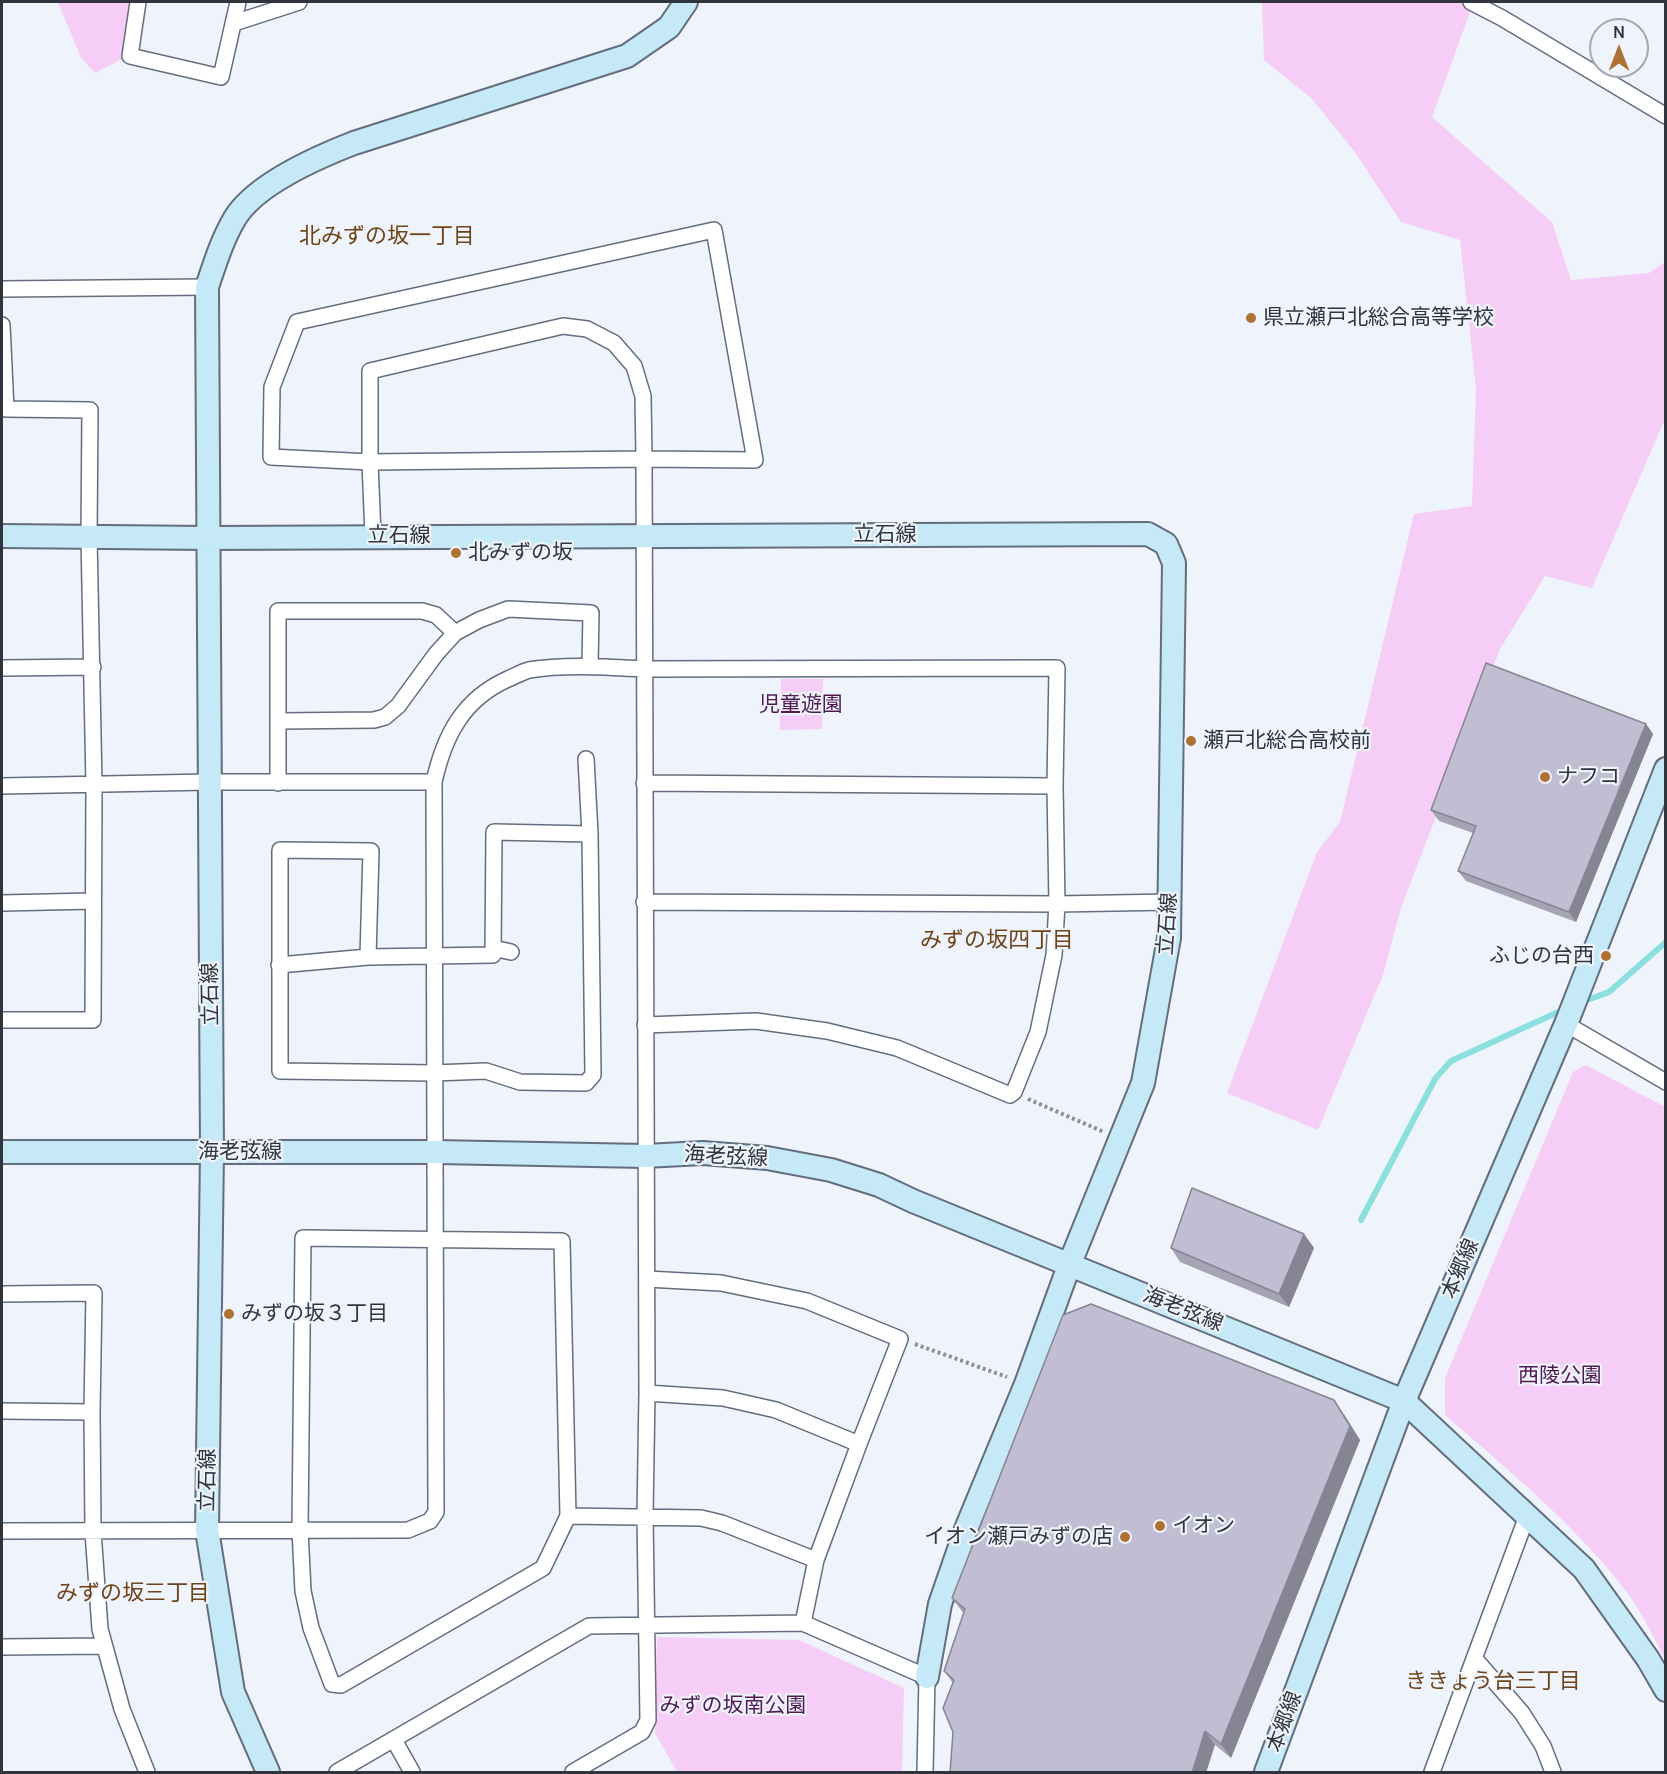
<!DOCTYPE html>
<html>
<head>
<meta charset="utf-8">
<style>
	body { margin:0 }
	#map { position:relative; width:1667px; height:1774px; overflow:hidden; background:#eff4fc; font-family:Manrope,sans-serif }
	canvas { display:block }
	.frame { position:absolute; inset:0; border:3px solid #30343c; pointer-events:none }
	.north { position:absolute; left:1589px; top:18px; width:60px; height:60px; box-sizing:border-box; background:#eff4fc; border:2px solid #a3a7af; border-radius:50%; rotate:0deg; font-size:16px; font-weight:700; line-height:24px; text-align:center; color:#30343c }
	.north::after { content:''; display:block; margin:auto; width:21px; height:27px; background:#ad7134; clip-path:polygon(50% 0,100% 100%,50% 72%,0 100%) }
</style>
</head>
<body>
<div id="map">
<canvas width="1667" height="1774"></canvas>
<div class="frame"></div>
<div class="north">N</div>
</div>
<script>
const g = document.querySelector('canvas').getContext('2d');
g.lineJoin = 'round';
function fillPath(path, color) { g.fillStyle = color; g.fill(path, 'evenodd'); }
function trace(path, color, width, dash) { g.strokeStyle = color; g.lineWidth = width; g.lineCap = dash ? 'butt' : 'round'; g.setLineDash(dash || []); g.stroke(path); }
function label(font, color, halo, rows, align = 'center') {
  g.font = font + ' Manrope,"Noto Sans JP",sans-serif'; g.lineWidth = 4.5; g.setLineDash([]); g.textBaseline = 'middle'; g.strokeStyle = halo; g.fillStyle = color; for (const [text, x, y, turn = 0] of rows) {
    g.save(); g.translate(x, y); g.rotate((+turn || 0) * Math.PI / 180); g.textAlign = isNaN(turn) ? turn : align; if (halo) g.strokeText(text, 0, 0); g.fillText(text, 0, 0); g.restore();
  }
}
const green = new Path2D(`
	M58 2H134L126 57 95 73 81 58Z
	M1262 2H1471L1473 4 1432 117 1552 222 1571 280 1649 273 1665 262V419L1592 588 1545 576 1500 649 1401 908 1383 975 1318 1130 1227 1093 1317 852 1340 822 1414 514 1472 506 1476 389 1460 240 1401 222 1354 151 1312 99 1264 60Z
	M781 679H823L822 729 780 730Z
	M1586 1065 1665 1107V1659C1654 1638 1643 1615 1629 1595 1577 1526 1510 1472 1445 1415V1378L1573 1072Z
	M657 1637 799 1640 904 1688 902 1772H677L655 1733Z`);
const stream = new Path2D(`
	M1582 1002 1609 992 1666 942
	M1361 1220 1435 1079 1451 1061 1567 1008`);
const path = new Path2D(`
	M1028 1099 1104 1132
	M915 1344 1007 1377`);
const street = new Path2D(`
	M138 2 130 56 221 77 238 2
	M1471 2 1502 18 1666 116
	M234 23 299 2
	M714 230 755 460 644 459 370 462 271 457 272 387 297 322Z
	M2 289 207 287
	M2 325 6 409 90 410 89 537 94 785 93 1020H2
	M373 536 370 462V371L563 326 587 329 614 343 634 366 643 396 644 459 647 1393 645 1516 648 1720 642 1732 573 1772
	M2 668 93 667
	M279 721 374 720 385 717 398 706 436 654 455 633 479 620 508 609 591 613 590 666
	M278 783V611H422L436 615 455 633
	M644 783 1055 786
	M2 786 209 782H434
	M644 902 1057 904 1171 902
	M2 903 93 901
	M493 948 511 952
	M368 957 371 851 280 850V1071L434 1073 486 1071 520 1082 586 1083 593 1075 590 834 586 759
	M279 965 368 957 493 955 494 832 590 834
	M1566 1024 1666 1082
	M303 1238 562 1241 568 1516 543 1568 341 1685 332 1684 311 1628 303 1591 300 1530Z
	M647 1279 721 1283 807 1301 900 1339 859 1444 816 1560 803 1623
	M2 1294 94 1293 92 1412 93 1532 100 1629 122 1709 147 1772
	M647 1393 723 1398 776 1410 859 1444
	M2 1411 92 1412
	M568 1516 701 1518 722 1523 816 1560
	M2 1531 408 1530 430 1521 436 1512 434 782C444 736 463 699 508 679 515 676 522 672 529 670 565 664 608 667 644 669L1057 668 1055 786 1057 904 1054 955 1038 1032 1014 1092 1010 1095 897 1048 827 1031 756 1021 645 1025
	M2 1647 104 1646
	M1475 1659 1522 1713 1543 1746 1553 1772
	M394 1740 412 1772
	M337 1772 589 1626 803 1623 927 1677 925 1772
	M1432 1772 1527 1516`);
const secondary = new Path2D(`
	M2 536 207 538 1148 534 1166 544 1174 563 1169 938 1143 1083 1070 1263 1026 1384 966 1529 940 1604 927 1677
	M2 1152H436L645 1156 703 1153 767 1158 831 1170 879 1185 913 1201 1404 1401 1584 1569 1648 1659 1666 1690
	M268 1772 233 1692 207 1530 212 1152 207 287C215 263 222 240 235 218 256 184 318 157 354 143L627 56 669 27 686 2
	M1266 1772 1404 1401 1566 1024 1666 769`);
const wall = new Path2D(`
	M1646 724 1653 734 1576 922 1466 881 1458 871 1473 833 1439 821 1431 810Z
	M1304 1234 1314 1248 1289 1307 1180 1262 1171 1248Z
	M1344 1414 1360 1440 1231 1758 1215 1745 953 1732V1683L944 1671 964 1614 952 1598Z`);
const shadedWall = new Path2D(`
	M1646 724 1653 734 1576 922 1569 912Z
	M1304 1234 1314 1248 1289 1307 1279 1294Z
	M1334 1400 1360 1440 1231 1758 1221 1744Z
	M1205 1731 1215 1745 1206 1773H1192Z`);
const building = new Path2D(`
	M1486 663 1646 724 1569 912 1458 871 1476 826 1431 810Z
	M1192 1188 1304 1234 1279 1294 1171 1248Z
	M1091 1304 1334 1400 1350 1426 1221 1744 1205 1731 1192 1773H950L953 1732 943 1708 954 1680 944 1671 965 1609 952 1598 1063 1315Z`);
const markers = [
	[1251,318,6,"#ad7134"],
	[456,553,6,"#ad7134"],
	[1191,741,6,"#ad7134"],
	[1545,777,6,"#ad7134"],
	[1606,956,6,"#ad7134"],
	[229,1314,6,"#ad7134"],
	[1160,1526,6,"#ad7134"],
	[1125,1537,6,"#ad7134"]
];
const poiNames = [
	["県立瀬戸北総合高等学校",1263,318],
	["北みずの坂",468,553],
	["瀬戸北総合高校前",1203,741],
	["ナフコ",1557,777],
	["ふじの台西",1594,956,"right"],
	["みずの坂３丁目",241,1314],
	["イオン",1172,1526],
	["イオン瀬戸みずの店",1113,1537,"right"]
];
const streetNames = [
	["立石線",885,535],
	["立石線",399,536],
	["立石線",1168,924,-86],
	["立石線",211,994,-91],
	["海老弦線",240,1152],
	["海老弦線",726,1157,3],
	["本郷線",1461,1269,-67],
	["海老弦線",1183,1310,22],
	["立石線",208,1480,-89],
	["本郷線",1285,1722,-70]
];
const parkNames = [
	["児童遊園",801,705],
	["西陵公園",1560,1376],
	["みずの坂南公園",733,1706]
];
const neighbourhoodNames = [
	["北みずの坂一丁目",387,237],
	["みずの坂四丁目",997,941],
	["みずの坂三丁目",133,1594],
	["ききょう台三丁目",1493,1682]
];
fillPath(green, '#f5cdf6');
trace(stream, '#8cdfdf', 6);
trace(street, '#636d7e', 18);
trace(secondary, '#636d7e', 26);
trace(path, '#8b8f97', 4, [3, 3]);
trace(street, '#fff', 15);
trace(secondary, '#c5e9f7', 22);
fillPath(wall, '#a6a3b5');
fillPath(shadedWall, '#878493');
fillPath(building, '#c1bdd2');
trace(building, '#878493', 1.5);
for (const [x, y, r, color] of markers) { const dot = new Path2D(); dot.arc(x, y, r, 0, 2 * Math.PI); g.fillStyle = color; g.fill(dot); trace(dot, '#eff4fc', 2); }
label('21px', '#30343c', '#eff4fc', poiNames, 'left');
label('21px', '#30343c', '#eff4fc', streetNames);
label('21px', '#4f1951', '#eff4fc', parkNames);
label('22px', '#6e441a', '#eff4fc', neighbourhoodNames);
</script>
</body>
</html>
